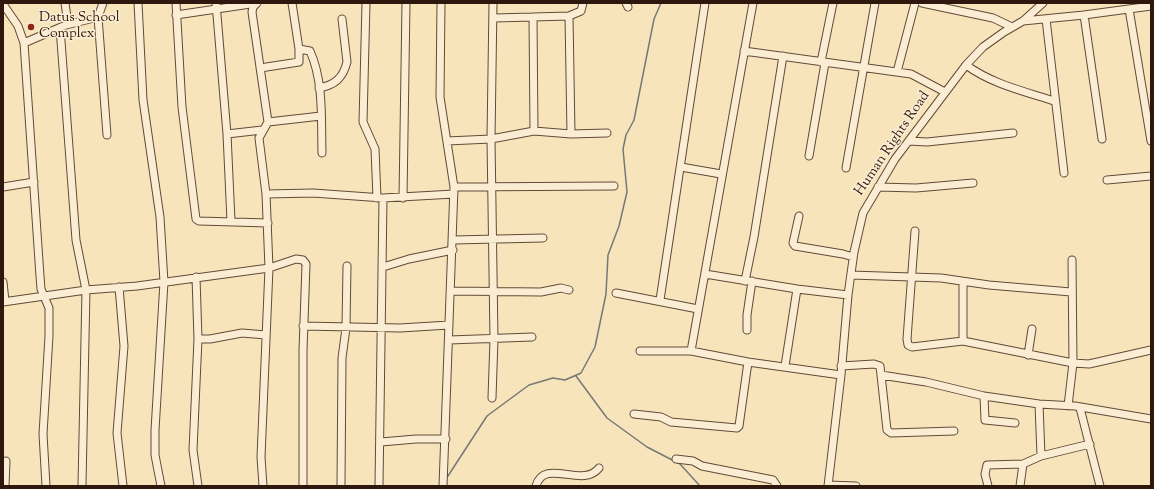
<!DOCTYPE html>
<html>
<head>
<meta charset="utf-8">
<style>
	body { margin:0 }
	#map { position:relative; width:1154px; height:489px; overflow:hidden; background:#f8e4bb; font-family:"Sorts Mill Goudy",serif }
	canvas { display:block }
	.frame { position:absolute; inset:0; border:4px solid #30170d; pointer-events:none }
</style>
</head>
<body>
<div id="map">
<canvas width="1154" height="489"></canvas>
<div class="frame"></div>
</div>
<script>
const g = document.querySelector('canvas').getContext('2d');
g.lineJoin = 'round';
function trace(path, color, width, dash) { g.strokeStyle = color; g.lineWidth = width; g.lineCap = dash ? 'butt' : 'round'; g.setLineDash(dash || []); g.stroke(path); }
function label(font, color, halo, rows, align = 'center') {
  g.font = font + ' "Sorts Mill Goudy",serif'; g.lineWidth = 3; g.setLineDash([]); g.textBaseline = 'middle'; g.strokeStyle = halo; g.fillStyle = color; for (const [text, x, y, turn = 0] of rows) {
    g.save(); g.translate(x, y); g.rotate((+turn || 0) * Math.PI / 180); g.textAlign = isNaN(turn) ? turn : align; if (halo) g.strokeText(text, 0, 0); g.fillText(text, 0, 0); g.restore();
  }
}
const stream = new Path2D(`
	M576 376 607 418 647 447 680 464 700 486
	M446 479 487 416 529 385 553 378 565 380 581 373 595 347 606 294 608 255 619 226 627 192 623 149 626 135 634 120 654 19 661 3`);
const minor = new Path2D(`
	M65 3 68 24
	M138 3 143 100 160 217 164 282 155 430V455L161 486
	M176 3 182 107 196 219 199 221 268 223
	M216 3 227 134 231 221
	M257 3 253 7 252 12 268 122 259 138 266 194 269 268 261 457 263 486
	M366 3 363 122 375 149 377 198
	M441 3 440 97 454 187 443 486
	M626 3 628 7
	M922 3 993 18 1012 27
	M3 4 18 26 24 43 40 276 41 289 49 308V336L43 434 46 486
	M1129 9 1151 141
	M176 15 257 3
	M1084 15 1102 139
	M569 16 581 11 583 3
	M98 17 103 3
	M533 17 569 16 571 134
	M494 18 533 17 534 131
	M1046 19 1064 173
	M1023 21 1084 15 1151 6
	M60 28 76 240 86 290 82 485
	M24 43 66 25 98 17 107 135
	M299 49 310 51C324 82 321 120 322 153
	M744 51 911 74 945 92
	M821 62 833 3
	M966 65C992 84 1023 91 1054 101
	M260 68 299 62V49L292 3
	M897 72 915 3
	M319 88C335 85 343 78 347 62L342 19
	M268 122 321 116
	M227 134 262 130
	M447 141 491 139 534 131 571 134 607 133
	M909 141 927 142 1013 133
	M809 156 825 63
	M681 167 721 174
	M846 168 875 3
	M1107 180 1151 176
	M3 187 34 182
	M454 187 614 186
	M878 187 916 188 973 183
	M266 194 313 193 383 198 454 194
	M403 198 406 3
	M799 216 793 243 795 246 843 254 853 257
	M915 231 907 339 908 345 912 347 963 341 1073 363 1089 364 1151 350
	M453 240 543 238
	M383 267 409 259 453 250
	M705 274 797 289 848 295
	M851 275 941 278 989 285 1071 292
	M196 277 198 339 193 450 198 486
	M745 281 754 237 783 56
	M3 282 5 301
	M963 282V341
	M119 287 124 346 117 433 123 486
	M452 291 541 292 561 288 569 290
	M616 293 698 309
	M660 300 705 3
	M3 302 86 290 137 286 269 268 296 259 303 260 306 264 303 351V486
	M303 326 400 328 449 325
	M747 330V315L752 281
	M198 339H210L242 333 266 335
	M449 340 532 337
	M640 351H691L748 362 841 375
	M691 351 753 3
	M1028 355 1032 329
	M785 366 797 289
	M841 366 874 364 880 366 881 375 926 382 984 396 1039 404 1075 406 1151 419
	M881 375 887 430 891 433 954 431
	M984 396 985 420 1015 423
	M492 398 494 339 491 139 493 3
	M1039 404 1041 456
	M1068 406 1073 363 1072 260
	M1080 408 1100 486
	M634 414 661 417 671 422 737 428 739 426 748 362
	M381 442 416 439H446
	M676 459 693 461 702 466 773 480 777 486
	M828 485 856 486
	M5 486 6 461
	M341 486 342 358 346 328 347 266
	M379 486 383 198
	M536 486C544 457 583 489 599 468
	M828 486 841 375 848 295 854 252 863 213 895 159 966 65 983 47 1004 32 1023 21 1043 3
	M988 486 985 474 987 465 1023 464
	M1020 486 1023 464 1041 456 1090 444`);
const markers = [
	[31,27,4,"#8f2418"]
];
const poiNames = [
	["Datus School",39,19],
	["Complex",39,35]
];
const streetNames = [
	["Human Rights Road",893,144,-56]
];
trace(stream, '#757976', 1.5);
trace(minor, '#624a38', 9);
trace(minor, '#faedd3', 7);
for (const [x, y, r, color] of markers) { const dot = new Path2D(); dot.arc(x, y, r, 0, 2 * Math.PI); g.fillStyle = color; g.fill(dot); trace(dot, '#faedd3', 1.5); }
label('14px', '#30170d', '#faedd3', poiNames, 'left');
label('14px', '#30170d', '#faedd3', streetNames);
</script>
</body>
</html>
